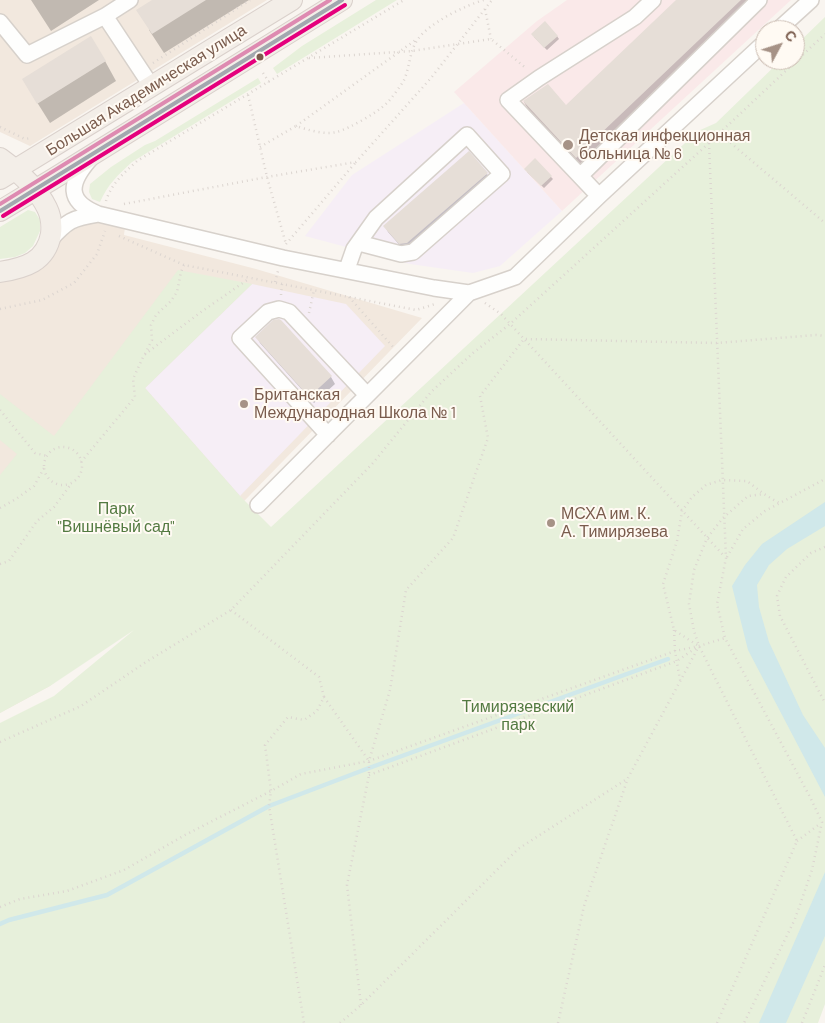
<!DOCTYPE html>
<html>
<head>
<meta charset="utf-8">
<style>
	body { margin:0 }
	#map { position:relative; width:825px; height:1023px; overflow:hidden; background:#f9f5f0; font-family:Barlow,sans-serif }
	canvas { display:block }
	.north { position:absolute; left:755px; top:20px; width:50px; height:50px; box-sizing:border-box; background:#fffaf3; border:1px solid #cabbb1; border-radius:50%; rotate:50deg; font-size:14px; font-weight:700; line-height:20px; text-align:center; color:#7a5c4d }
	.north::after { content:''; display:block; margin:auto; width:18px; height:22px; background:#a69286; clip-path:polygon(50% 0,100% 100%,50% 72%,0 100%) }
</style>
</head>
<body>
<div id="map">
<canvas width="825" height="1023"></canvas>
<div class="north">С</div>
</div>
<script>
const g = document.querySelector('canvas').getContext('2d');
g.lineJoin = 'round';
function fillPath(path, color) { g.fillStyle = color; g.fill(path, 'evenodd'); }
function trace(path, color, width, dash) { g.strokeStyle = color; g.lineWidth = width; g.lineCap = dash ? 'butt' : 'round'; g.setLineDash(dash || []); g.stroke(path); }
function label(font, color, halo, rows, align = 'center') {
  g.font = font + ' Barlow,sans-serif'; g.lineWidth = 4; g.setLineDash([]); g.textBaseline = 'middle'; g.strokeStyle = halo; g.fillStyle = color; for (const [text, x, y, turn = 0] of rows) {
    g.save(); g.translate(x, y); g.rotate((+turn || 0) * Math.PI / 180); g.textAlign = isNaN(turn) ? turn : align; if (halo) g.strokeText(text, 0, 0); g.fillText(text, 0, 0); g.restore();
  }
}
const residential = new Path2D(`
	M0 0H267L30 146 0 132Z
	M97 221 125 227 124 235 256 269 422 318 112 637 50 686 0 713V280L63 233 66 228Z`);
const education = new Path2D(`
	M464 103 562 211 500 266 473 273 410 264 305 236 352 175Z
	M252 284 346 304 385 346 240 496 145 388Z`);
const medical = new Path2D(`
	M567 0H791L562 211 454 92 537 21Z`);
const green = new Path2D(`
	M376 0H397L277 74 273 68 302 46Z
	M825 17V1004L818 1023H0V723L54 696 134 630 50 686 0 713V475L17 454 0 440V394L54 436 178 270 252 284 145 388 240 496 271 527 698 131 716 123 781 60H795V46Z
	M258 78 261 83 132 162C118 175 108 184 100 202L92 199 89 192 90 184 111 167 145 145 155 141Z
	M28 210 35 212 40 220V231L33 246 25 253 15 257 0 259V227Z`);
const water = new Path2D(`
	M825 502V526L787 549 769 565 757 585 759 607 769 642 803 715 825 748V797L748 650 732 586 745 565 762 544Z
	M825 872V936L786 1023H759Z`);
const shadow = new Path2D(`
	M31 0H99L51 31Z
	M155 0H249L164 53 149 30Z
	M678 0H752L582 167 529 111 524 102 566 106Z
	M557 36 559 39 547 50 534 37Z
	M105 61 116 81 50 123 35 99Z
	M527 172 551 177 553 179 544 188Z
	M487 174 491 180 404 250 388 232 385 226Z
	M281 321 331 377 335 384 314 403 260 343 257 337Z`);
const stream = new Path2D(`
	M0 924 9 920 107 895 269 806 369 768 668 659`);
const building = new Path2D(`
	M152 0H206L152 34 136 10Z
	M676 0H741L596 138 597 139 576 158 523 101 548 84 566 105Z
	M545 21 558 36 544 48 531 34Z
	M91 36 106 61 37 104 22 79Z
	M469 151 488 173 407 243 399 244 383 226Z
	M535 158 552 176 541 186 524 169Z
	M279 319 281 320 332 376 309 397 255 337 273 320Z`);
const path = new Path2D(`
	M485 9 491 39
	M309 58 412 51 491 39 527 69
	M153 63 250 0
	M263 73 269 82
	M248 95 267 177 286 244
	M296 126 417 39
	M0 127 25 139 31 138
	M719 133 825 223
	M709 143 726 558 717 604 725 638 810 797 822 822 812 870 795 919 744 1023
	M260 147 296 126C308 130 324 135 337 132 350 128 377 113 387 103 392 98 398 89 403 82 410 69 409 51 418 39 429 23 466 5 484 0
	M106 201C111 184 124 173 137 161L404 0
	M124 204 267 177 356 162 431 78 492 0
	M119 236 184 265 416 310 435 304
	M286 244 356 162
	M275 282 278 271
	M281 295 282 284
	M349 297 394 348
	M485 303 501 314 725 557
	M0 309 42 300 74 283 97 254 105 231
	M309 313 314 290
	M145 354 152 340 151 325 156 315 171 301 177 292 181 272 184 265
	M0 410 35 453 47 456
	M44 466a19 19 0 1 1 38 0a19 19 0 1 1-38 0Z
	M81 462 135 397 133 379 144 355 201 312 250 278
	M0 508 16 499 34 486 44 468
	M825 547 811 553 786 577 777 596 780 616 825 703
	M727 557 743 529 765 511 825 479
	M0 564 9 561 37 521 54 507 71 484
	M231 610 319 677 324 697 317 711 304 720 288 717 265 745 271 791 269 806 304 1023
	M674 630 675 651 680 680
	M697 645 674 630 663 584 677 541 682 511 692 497 706 485 722 480 747 481 764 494 779 503
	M324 697 369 761
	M0 742 81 706 146 662 231 610 373 463 431 392 473 353 510 324 709 143 825 34
	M369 775 677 661 697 647
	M797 841 821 823
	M0 907 20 899 67 891 124 870 185 835 271 791 301 774 369 761 675 651 699 646 725 638
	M361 1005 347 885 369 775V761L390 690 406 590 453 538 488 438 480 396 524 339 717 343 816 335 825 336
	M340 1023 361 1005 518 849 627 779
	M558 1023 584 906 628 778 699 646
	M717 1023 797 841 699 646 694 631 689 604 694 570 707 538 723 518 748 496 764 494
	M802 1023 825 965`);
const minor = new Path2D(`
	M105 16 152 87
	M0 22 27 55 105 16 130 0
	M778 30 811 0
	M90 159C69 183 66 201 98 214L283 258 434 288 469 293
	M580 176 759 0
	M599 196 508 100 539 78 635 17 653 0
	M50 240C67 221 72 218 98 214
	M347 269 354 249 376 218 467 135 502 174 413 252 401 254 359 243
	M328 435 240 338 268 312 279 309 289 312 367 395
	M258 505 469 293 515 277 599 196 765 42`);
const major = new Path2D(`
	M0 158C18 171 37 187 47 208 51 216 52 225 51 234 46 262 25 268 0 272
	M0 179 292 0
	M0 211 53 179 342 0`);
const bus1 = new Path2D(`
	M0 211 342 0`);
const bus2 = new Path2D(`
	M3 216 345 5`);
const bus3 = new Path2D(`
	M0 204 330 0`);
const markers = [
	[260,57,4.5,"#7a5c4d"],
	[568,145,6,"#a69286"],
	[244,404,5,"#a69286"],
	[551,523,5,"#a69286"]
];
const streetNames = [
	["Большая Академическая улица",146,90,-32]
];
const poiNames = [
	["Детская инфекционная",579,136],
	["больница № 6",579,154],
	["Британская",254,395],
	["Международная Школа № 1",254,413],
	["МСХА им. К.",561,514],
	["А. Тимирязева",561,532]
];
const parkNames = [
	["Парк",116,509],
	["\"Вишнёвый сад\"",116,527],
	["Тимирязевский",518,707],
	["парк",518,725]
];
fillPath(residential, '#f2e8de');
fillPath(education, '#f6eef6');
fillPath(medical, '#fae9e9');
fillPath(green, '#e7f0db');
fillPath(water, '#d0e8ea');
fillPath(shadow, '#0003');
trace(stream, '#d0e8ea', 4.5);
fillPath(building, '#e6ded7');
trace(minor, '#d7d1cb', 18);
trace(major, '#dad1cc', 22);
trace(path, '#dcd5d0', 2.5, [1, 4]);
trace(minor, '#fefefd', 15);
trace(major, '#f3eee8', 20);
trace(bus1, '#a2a8af', 4);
trace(bus2, '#e5007d', 4);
trace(bus3, '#de8ab1', 4);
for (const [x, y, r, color] of markers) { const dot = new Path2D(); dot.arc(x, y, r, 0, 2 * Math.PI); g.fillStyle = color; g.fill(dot); trace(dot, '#fffaf3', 2); }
label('16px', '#7a5c4d', '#fffaf3', streetNames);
label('16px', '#7a5c4d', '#fffaf3', poiNames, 'left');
label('16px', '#537a41', '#fffaf3', parkNames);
</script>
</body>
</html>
